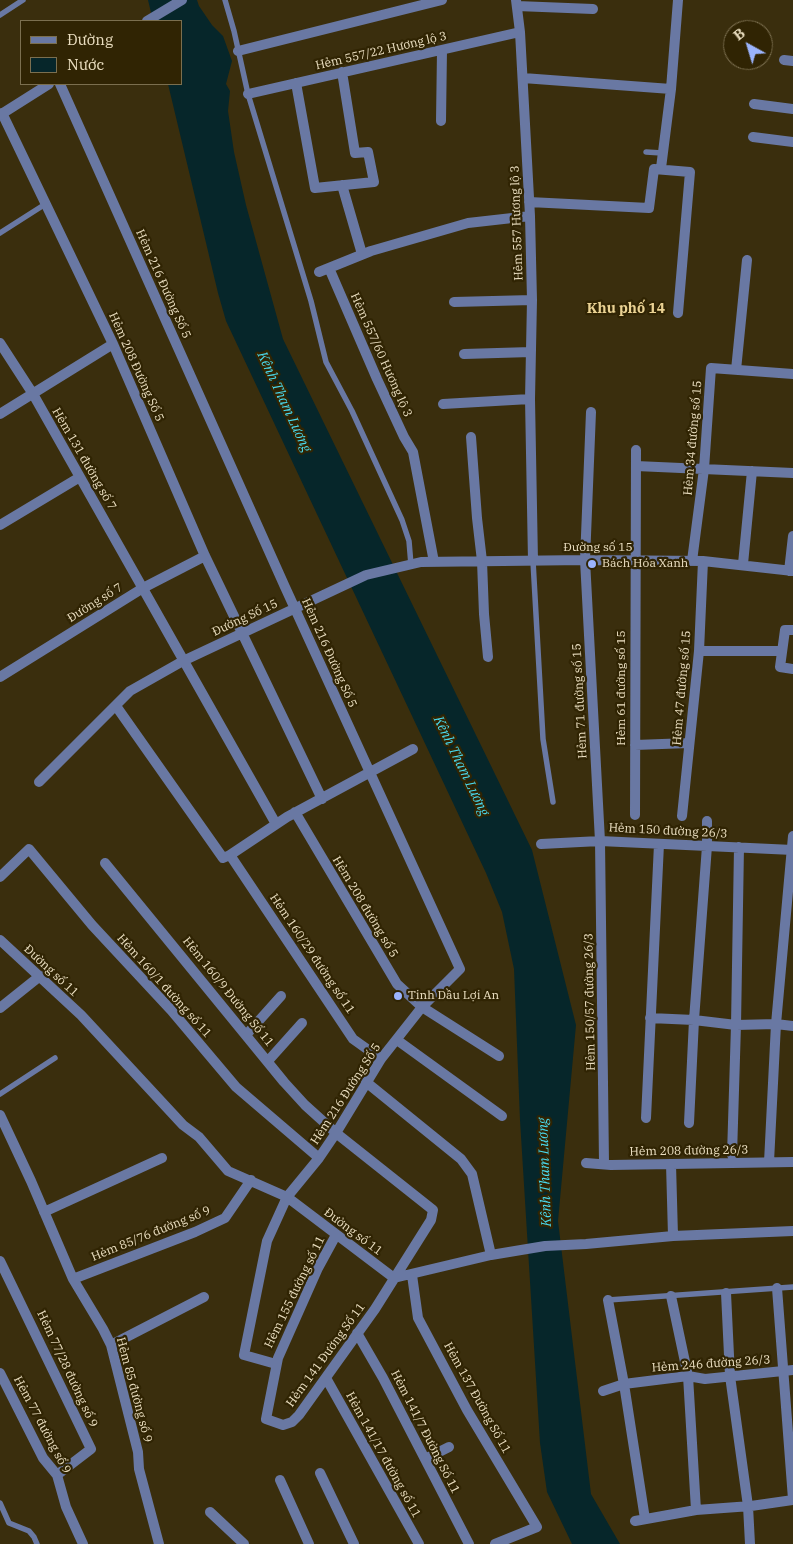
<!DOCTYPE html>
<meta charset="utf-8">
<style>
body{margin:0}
#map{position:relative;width:793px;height:1544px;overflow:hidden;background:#3a2e0d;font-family:"IBM Plex Serif",serif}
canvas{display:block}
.legend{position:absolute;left:20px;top:20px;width:162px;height:65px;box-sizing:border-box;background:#302403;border:1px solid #7b6f4f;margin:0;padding:6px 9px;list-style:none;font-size:15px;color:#ebdfc1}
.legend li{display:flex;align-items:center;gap:10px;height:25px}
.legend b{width:25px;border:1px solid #7b6f4f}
.north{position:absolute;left:723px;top:20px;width:50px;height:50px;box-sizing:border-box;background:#302403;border:1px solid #7b6f4f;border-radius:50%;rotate:321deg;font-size:14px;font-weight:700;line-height:20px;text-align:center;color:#ebdfc1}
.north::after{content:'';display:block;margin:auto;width:18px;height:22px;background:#9bb4fd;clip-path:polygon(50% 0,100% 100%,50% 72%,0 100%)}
</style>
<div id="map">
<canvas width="793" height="1544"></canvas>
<ul class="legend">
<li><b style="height:6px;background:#6978a3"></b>Đường</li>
<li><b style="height:14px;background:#06262a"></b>Nước</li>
</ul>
<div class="north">B</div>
</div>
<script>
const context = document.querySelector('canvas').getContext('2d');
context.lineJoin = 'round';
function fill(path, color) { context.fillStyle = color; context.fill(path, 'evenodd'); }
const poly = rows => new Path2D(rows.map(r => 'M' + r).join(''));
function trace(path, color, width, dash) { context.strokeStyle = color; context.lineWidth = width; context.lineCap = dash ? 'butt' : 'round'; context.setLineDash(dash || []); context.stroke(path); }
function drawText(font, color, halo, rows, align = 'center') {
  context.font = font + ' "IBM Plex Serif",serif'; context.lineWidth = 4.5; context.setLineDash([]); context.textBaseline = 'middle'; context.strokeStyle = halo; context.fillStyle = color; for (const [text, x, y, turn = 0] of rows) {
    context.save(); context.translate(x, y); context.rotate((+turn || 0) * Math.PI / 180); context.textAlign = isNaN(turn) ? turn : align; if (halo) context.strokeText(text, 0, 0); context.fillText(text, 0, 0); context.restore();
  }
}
fill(poly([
 [148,0,197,0,199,6,212,25,223,36,232,61,226,84,230,91,228,111,234,152,246,205,283,339,532,850,576,1025,558,1221,591,1494,620,1544,572,1544,547,1492,540,1443,520,1120,514,969,502,912,486,873,226,321,218,293,168,84,181,84,181,21,153,21]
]), '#06262a');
trace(poly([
 [225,0,234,31,248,94,311,301,326,362,352,411,402,520,409,541,411,565],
 [0,15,23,0],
 [646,152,662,153],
 [0,233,47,203],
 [533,561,543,739,553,802],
 [0,1094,55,1058],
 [608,1300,793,1287],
 [0,1503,9,1523,29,1531,34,1537,37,1544]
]), '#6978a3', 5.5);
trace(poly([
 [516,0,520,32,530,216,532,300,530,399,533,561],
 [517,6,593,9],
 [238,51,442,0],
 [784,60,793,61],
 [523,78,671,89],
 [296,83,315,188,374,182,368,152,355,153,342,72],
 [60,84,285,587,460,969,422,1007,381,1059,336,1133,319,1158,287,1197,267,1241,244,1355,276,1364],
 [248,94,520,32],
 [754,104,793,109],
 [2,113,113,344,205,556,322,799],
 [441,121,442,50],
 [753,137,793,142],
 [661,168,671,89,678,0],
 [342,185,362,254],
 [529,202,649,208,654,169,690,172,678,313],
 [329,268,377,379,404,437,413,452,434,562],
 [319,272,371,251,468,223,530,216],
 [454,302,532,300],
 [0,343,33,394,276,824],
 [464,354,531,352],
 [736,370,747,260],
 [443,404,530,399],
 [591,412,585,560,600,841,604,1163],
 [0,414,113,344],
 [471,437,477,518,482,561,484,614,488,657],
 [636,466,793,473],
 [0,525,80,477],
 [692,561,704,469,711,368,793,374],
 [743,564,752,471],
 [789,571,793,536],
 [793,630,785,630,780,667,793,669],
 [699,651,781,651],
 [0,677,143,588,205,556],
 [116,706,223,858,230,855,287,817,413,749],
 [635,745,689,743],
 [39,782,130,691,183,661,366,575,421,562,585,560,703,561,793,571],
 [295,812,397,984,422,1007,499,1056],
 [635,815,636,450],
 [682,816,699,651,703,561],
 [541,844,600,841,793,850],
 [230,855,353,1039,381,1059],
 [105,863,284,1082,305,1105,336,1133,433,1210,431,1220,375,1309,299,1415,292,1422,283,1425,266,1419,278,1358,318,1268,336,1235],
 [0,877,29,849,92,925,171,1010,236,1087,319,1158],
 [0,940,81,1015,183,1125,199,1137,228,1171,287,1197,394,1278,491,1255,545,1246,586,1244,673,1236,793,1231],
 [0,1008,40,976],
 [650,1018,694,1020,736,1025,776,1024,793,1026],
 [247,1034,281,996],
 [397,1040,502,1116],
 [268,1061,302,1023],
 [366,1082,461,1159,472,1174,491,1255],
 [0,1115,31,1181,73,1279,103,1329,111,1345,138,1452,139,1469,159,1544],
 [646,1118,659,844],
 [689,1123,694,1020,707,846,707,821],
 [732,1155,736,1025,739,847],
 [769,1162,776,1024,793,836],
 [586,1163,611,1165,793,1162],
 [671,1164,673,1236],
 [44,1212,162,1158],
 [0,1261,91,1449,57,1475],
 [412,1275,418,1318,467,1410,537,1527,495,1544],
 [73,1279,195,1232,225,1218,251,1180],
 [777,1288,793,1499],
 [726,1293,730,1376,748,1506,750,1544],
 [671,1296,688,1376,696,1510],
 [608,1300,624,1384,645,1519],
 [357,1333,383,1378,469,1544],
 [111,1345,204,1297],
 [0,1373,43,1458,57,1475,66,1507,83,1544],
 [326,1378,419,1544],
 [603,1391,624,1384,688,1376,705,1379,793,1370],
 [425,1459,449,1447],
 [320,1473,354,1544],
 [280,1480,309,1544],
 [210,1512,244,1544],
 [635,1521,696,1510,751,1506,793,1500]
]), '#6978a3', 10);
trace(poly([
 [147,21,182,0],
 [0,115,49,84]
]), '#6978a3', 10);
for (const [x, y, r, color] of [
 [592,564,5,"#9bb4fd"],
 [398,996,5,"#9bb4fd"]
]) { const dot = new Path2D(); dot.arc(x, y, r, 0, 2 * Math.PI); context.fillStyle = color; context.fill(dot); trace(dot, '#302403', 2); }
drawText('12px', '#ebdfc1', '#302403', [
 ["Hẻm 557/22 Hương lộ 3",381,51,-13],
 ["Hẻm 557 Hương lộ 3",517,223,-92],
 ["Hẻm 216 Đường Số 5",163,284,66],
 ["Hẻm 557/60 Hương lộ 3",381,355,66],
 ["Hẻm 208 Đường Số 5",136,367,66],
 ["Hẻm 34 đường số 15",693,438,-85],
 ["Hẻm 131 đường số 7",84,459,60],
 ["Đường số 15",598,548],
 ["Đường số 7",95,603,-32],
 ["Đường Số 15",245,618,-25],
 ["Hẻm 216 Đường Số 5",329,653,66],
 ["Hẻm 61 đường số 15",622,688,-90],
 ["Hẻm 47 đường số 15",682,688,-85],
 ["Hẻm 71 đường số 15",580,701,-93],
 ["Hẻm 150 đường 26/3",668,831,3],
 ["Hẻm 208 đường số 5",365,907,59],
 ["Hẻm 160/29 đường số 11",312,954,56],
 ["Đường số 11",51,971,43],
 ["Hẻm 160/1 đường số 11",164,986,48],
 ["Hẻm 160/9 Đường Số 11",228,992,51],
 ["Hẻm 150/57 đường 26/3",590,1002,-91],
 ["Hẻm 216 Đường Số 5",346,1094,-57],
 ["Hẻm 208 đường 26/3",689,1151,-1],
 ["Đường số 11",353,1232,37],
 ["Hẻm 85/76 đường số 9",151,1234,-22],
 ["Hẻm 155 đường số 11",295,1292,-64],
 ["Hẻm 141 Đường Số 11",326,1355,-54],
 ["Hẻm 246 đường 26/3",711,1364,-4],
 ["Hẻm 77/28 đường số 9",67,1369,65],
 ["Hẻm 85 đường số 9",134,1390,75],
 ["Hẻm 137 Đường Số 11",477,1398,61],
 ["Hẻm 77 đường số 9",42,1425,62],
 ["Hẻm 141/7 Đường Số 11",425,1432,63],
 ["Hẻm 141/17 đường số 11",383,1455,61]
]);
drawText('12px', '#ebdfc1', '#302403', [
 ["Bách Hóa Xanh",602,564],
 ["Tinh Dầu Lợi An",408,996]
], 'left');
drawText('bold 14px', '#ead293', '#302403', [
 ["Khu phố 14",626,309]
]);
drawText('italic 14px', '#49d9ee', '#302403', [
 ["Kênh Tham Lương",284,402,65],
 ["Kênh Tham Lương",461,766,64],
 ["Kênh Tham Lương",545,1172,-92]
]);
</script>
